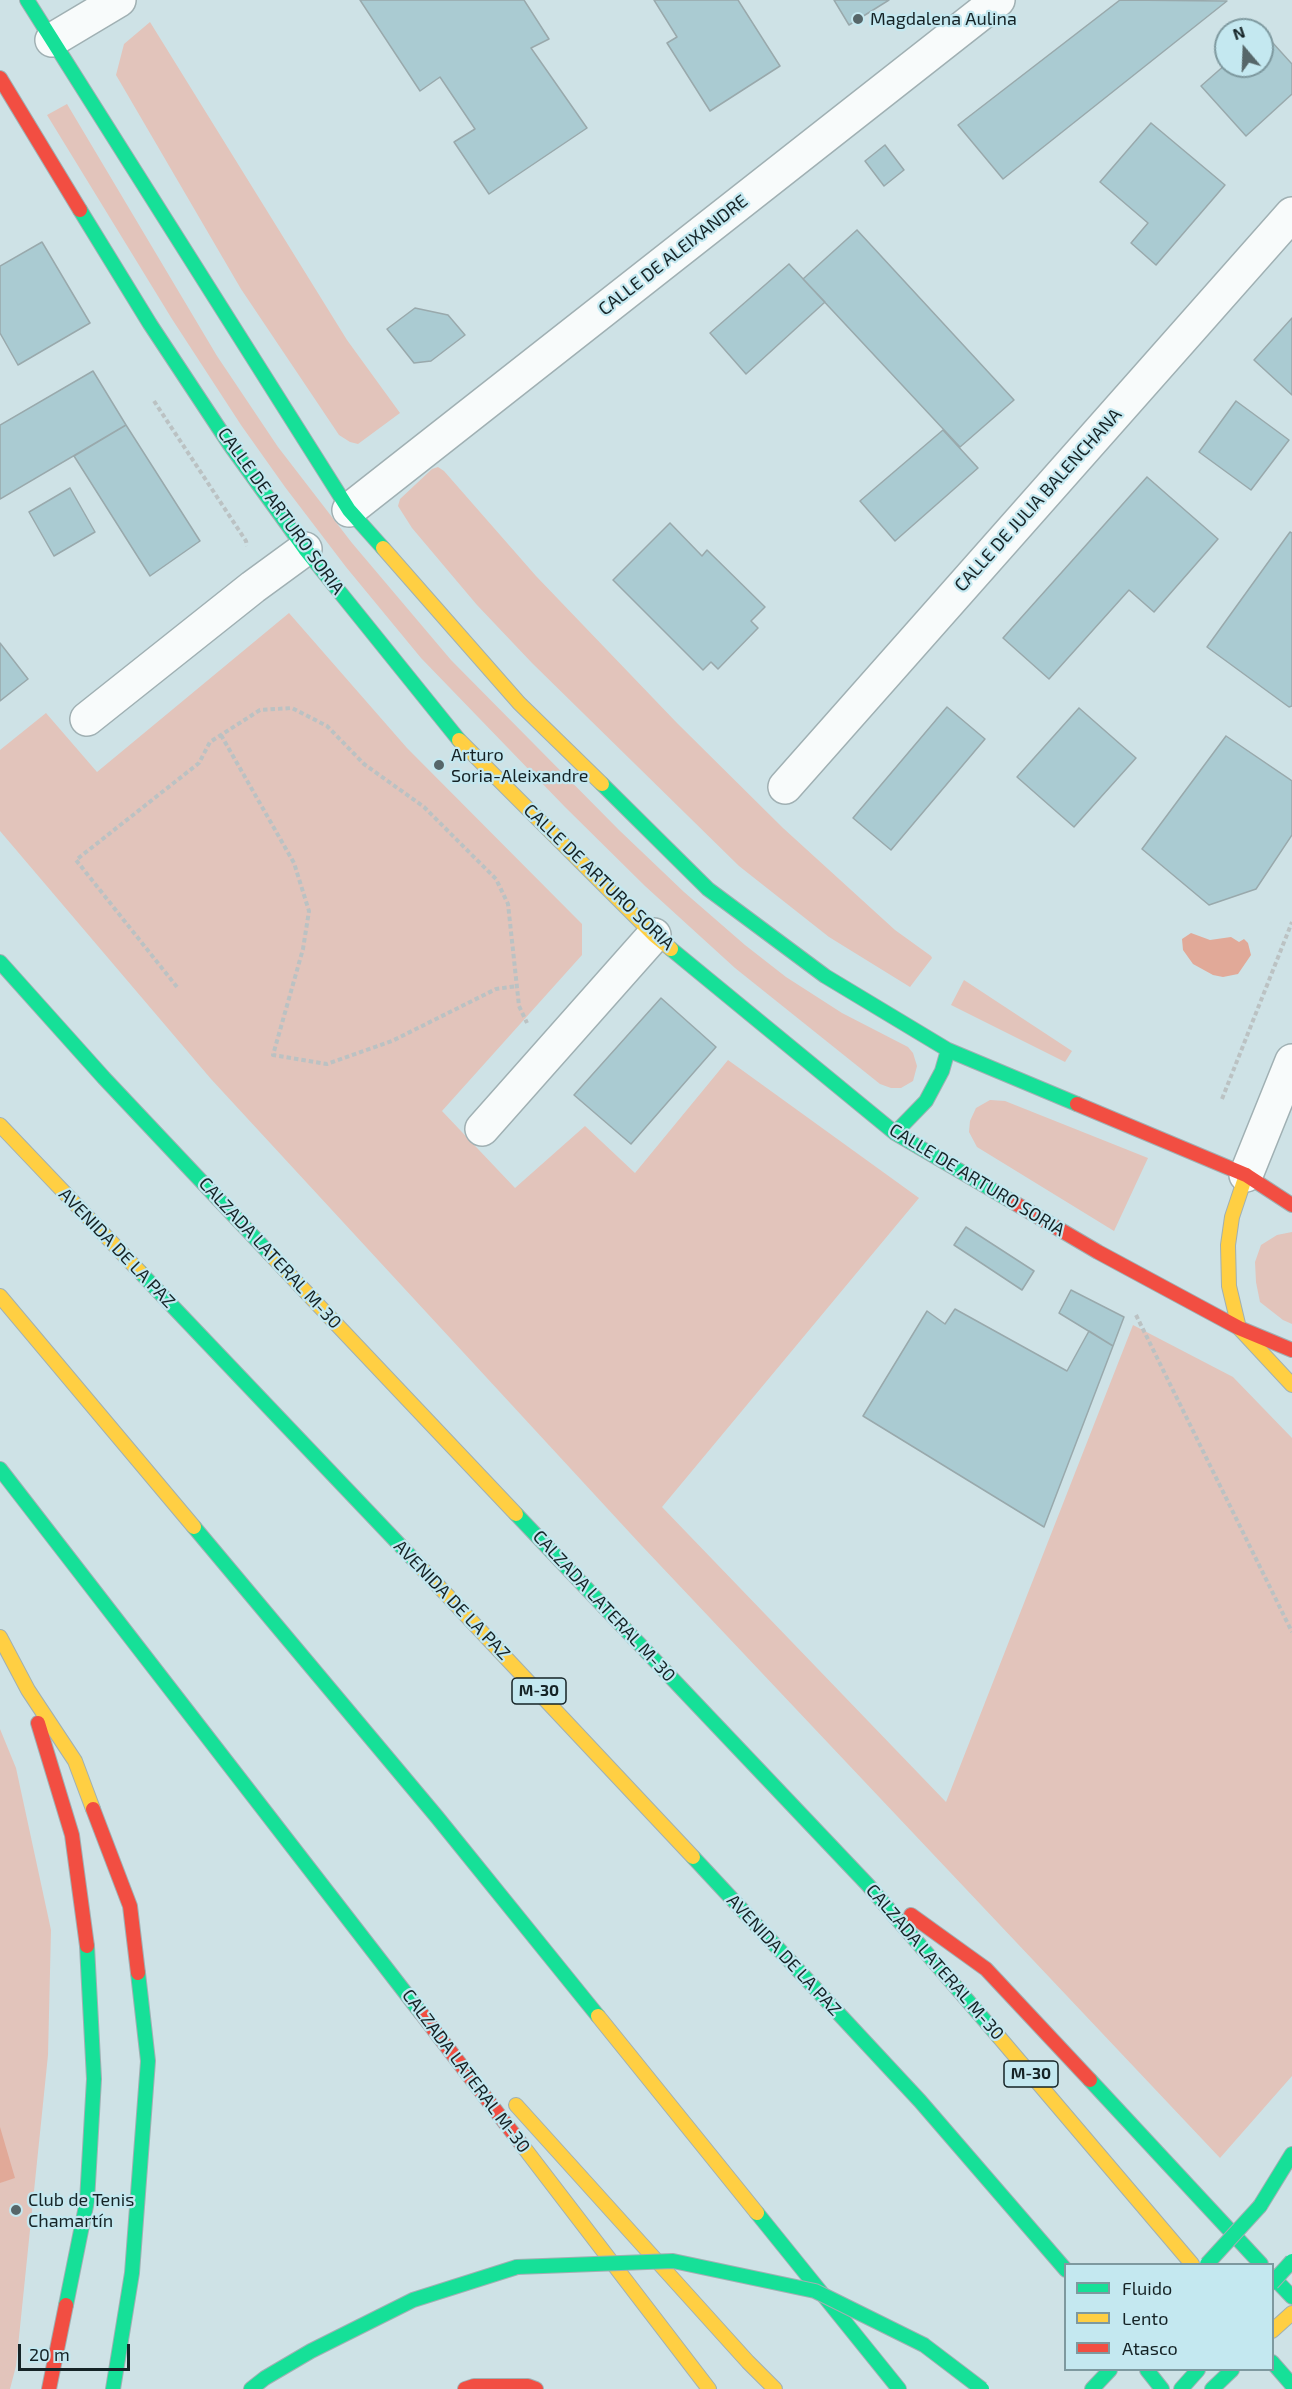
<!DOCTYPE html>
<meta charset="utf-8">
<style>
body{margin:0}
#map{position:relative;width:1292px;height:2389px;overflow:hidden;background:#cee2e6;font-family:"Exo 2",sans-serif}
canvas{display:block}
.legend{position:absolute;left:1064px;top:2263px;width:210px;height:108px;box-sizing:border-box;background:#c4e8f0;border:2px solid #7e999f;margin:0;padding:8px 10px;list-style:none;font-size:18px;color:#152326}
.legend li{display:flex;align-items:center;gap:12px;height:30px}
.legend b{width:30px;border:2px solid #7e999f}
.north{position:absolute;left:1214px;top:18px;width:60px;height:60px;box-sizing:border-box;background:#c4e8f0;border:2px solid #7e999f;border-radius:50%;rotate:341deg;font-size:16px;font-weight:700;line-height:24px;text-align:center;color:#152326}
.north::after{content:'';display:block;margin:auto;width:21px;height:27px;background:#566669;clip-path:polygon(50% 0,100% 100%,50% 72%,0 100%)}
.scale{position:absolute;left:18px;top:2344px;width:112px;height:27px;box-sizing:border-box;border:3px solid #152326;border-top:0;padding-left:8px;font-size:18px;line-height:21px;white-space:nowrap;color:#152326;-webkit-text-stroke:4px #c4e8f0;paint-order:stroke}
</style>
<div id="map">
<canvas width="1292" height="2389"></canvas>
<ul class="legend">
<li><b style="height:8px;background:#16e098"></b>Fluido</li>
<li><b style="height:8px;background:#ffcf43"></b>Lento</li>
<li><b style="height:8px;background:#f24e42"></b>Atasco</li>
</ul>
<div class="north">N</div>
<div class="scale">20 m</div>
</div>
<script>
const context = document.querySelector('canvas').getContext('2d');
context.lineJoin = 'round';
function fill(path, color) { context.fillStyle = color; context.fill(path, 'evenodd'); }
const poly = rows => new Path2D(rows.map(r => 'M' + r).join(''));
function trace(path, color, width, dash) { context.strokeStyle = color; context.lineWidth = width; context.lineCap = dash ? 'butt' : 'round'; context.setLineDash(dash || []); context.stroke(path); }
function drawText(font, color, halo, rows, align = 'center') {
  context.font = font + ' "Exo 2",sans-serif'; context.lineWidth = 4.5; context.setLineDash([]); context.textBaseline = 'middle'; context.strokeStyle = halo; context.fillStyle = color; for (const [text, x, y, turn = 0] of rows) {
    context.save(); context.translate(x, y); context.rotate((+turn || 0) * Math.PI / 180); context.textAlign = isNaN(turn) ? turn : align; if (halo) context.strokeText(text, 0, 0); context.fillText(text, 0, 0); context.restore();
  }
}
fill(poly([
 [150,22,347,340,400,413,358,444,350,442,339,435,241,289,116,75,124,44],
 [67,104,217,356,278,447,352,543,451,660,619,830,684,892,745,945,786,977,842,1013,908,1047,913,1053,917,1066,913,1081,901,1088,891,1088,880,1084,735,968,645,886,565,807,421,658,346,567,285,487,241,425,172,319,47,115],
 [438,467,444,471,536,576,677,723,783,828,895,930,931,956,932,958,910,987,829,937,739,866,532,663,477,605,412,528,398,506,400,499,432,469],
 [289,613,407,748,582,924,582,955,442,1111,515,1188,585,1126,635,1173,728,1060,919,1198,662,1507,946,1802,1133,1325,1233,1377,1292,1438,1292,2076,1220,2158,642,1546,211,1079,0,831,0,750,46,713,97,772],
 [964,980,1072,1051,1065,1062,951,1005],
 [990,1100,1005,1101,1148,1158,1114,1231,977,1147,969,1132,970,1121,976,1108],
 [1292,1232,1292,1324,1283,1320,1260,1302,1256,1282,1255,1262,1261,1245,1277,1235],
 [0,1729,16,1768,51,1930,48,2055,16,2366,10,2389,0,2389]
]), '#e2c4bb');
fill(poly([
 [1191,933,1210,940,1231,937,1239,942,1244,939,1248,943,1251,955,1238,974,1223,977,1213,975,1193,964,1183,950,1182,939],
 [0,2127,15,2178,0,2183]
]), '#e1a998');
const building = poly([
 [360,0,524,0,549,39,531,48,587,128,489,194,454,142,475,129,440,77,420,91,360,0],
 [654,0,738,0,780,66,710,111,667,43,677,37,654,0],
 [834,0,889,0,849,25,834,0],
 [1120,0,1227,1,1003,179,958,125,1120,0],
 [1262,31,1292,64,1292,94,1246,136,1201,86,1226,64,1226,66,1262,66,1262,31],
 [1151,123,1225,185,1156,265,1131,243,1148,223,1100,182,1151,123],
 [885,145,904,170,884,186,865,161,885,145],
 [857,230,1014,400,960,447,803,279,857,230],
 [42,242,90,323,18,365,0,333,0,266,42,242],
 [789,264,825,302,746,374,710,333,789,264],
 [415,308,448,315,465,335,431,361,414,363,387,329,415,308],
 [1292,318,1292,395,1254,360,1292,318],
 [93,371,126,425,0,499,0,425,93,371],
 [1236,401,1289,440,1251,490,1199,452,1236,401],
 [126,425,200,541,150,576,74,456,126,425],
 [943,430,978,468,895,541,860,501,943,430],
 [1147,477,1218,539,1154,612,1129,590,1049,679,1003,638,1147,477],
 [70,488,95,532,54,556,29,512,70,488],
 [670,523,702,556,707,550,765,607,751,621,758,628,718,669,711,662,703,670,613,580,670,523],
 [1290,532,1292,533,1292,706,1289,707,1207,647,1290,532],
 [0,643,28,679,0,701,0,643],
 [947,707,985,739,891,850,853,818,947,707],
 [1079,708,1136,758,1074,827,1017,777,1079,708],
 [1226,736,1292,781,1292,835,1256,889,1209,905,1142,849,1226,736],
 [661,998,716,1047,631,1144,574,1095,661,998],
 [966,1227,1034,1271,1022,1290,954,1245,966,1227],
 [1071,1290,1124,1317,1113,1346,1059,1313,1071,1290],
 [955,1309,1067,1371,1089,1331,1113,1346,1044,1527,863,1416,927,1311,945,1324,955,1309]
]);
fill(building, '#aacbd2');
trace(building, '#99a9ac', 1.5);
const street = poly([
 [52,40,119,0],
 [349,510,998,0],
 [87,719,253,587,305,549],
 [785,787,1292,214],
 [482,1129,654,935],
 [1246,1175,1292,1061]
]);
const fast = poly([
 [27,0,349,510,383,548],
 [80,210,150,324,230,445,305,549,459,740],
 [602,784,708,889,825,976,948,1050,1077,1104],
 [671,949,895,1133,1013,1202],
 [0,962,104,1078,270,1254],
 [895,1133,926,1101,942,1071,948,1050],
 [140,1272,415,1561],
 [0,1469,421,2013],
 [516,1514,868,1885,999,2037],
 [194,1527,437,1817,598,2016],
 [693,1857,920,2101,1066,2270],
 [1090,2080,1261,2264],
 [1260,2206,1292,2154],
 [757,2213,899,2389],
 [1272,2276,1292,2297],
 [66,2305,87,2201,94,2079,87,1946],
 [1272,2362,1292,2385],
 [1147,2370,1162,2389],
 [113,2389,132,2273,148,2061,138,1973],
 [251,2389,265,2378,311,2351,413,2300,517,2267],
 [1092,2389,1110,2370],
 [1181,2389,1198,2370],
 [1212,2389,1232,2370]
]);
const slow = poly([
 [383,548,519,703,602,784],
 [459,740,654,935,671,949],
 [0,1125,140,1272],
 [1246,1175,1232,1217,1228,1245,1229,1286,1239,1328,1292,1385],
 [270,1254,516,1514],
 [0,1296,194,1527],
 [415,1561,693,1857],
 [0,1637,28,1690,75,1761,93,1809],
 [598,2016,757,2213],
 [999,2037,1192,2264],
 [516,2105,748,2362,775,2389],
 [522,2145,709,2389],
 [1272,2331,1292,2313]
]);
const jam = poly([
 [0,78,80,210],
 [1077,1104,1246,1175,1292,1205],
 [1013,1202,1098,1252,1239,1328,1292,1350],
 [38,1723,72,1835,87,1946],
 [93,1809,130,1906,138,1973],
 [911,1915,986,1969,1090,2080],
 [421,2013,522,2145],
 [49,2389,66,2305],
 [465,2389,474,2386,528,2386,536,2389]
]);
trace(street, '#a0b0b3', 36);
trace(fast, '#a0b0b3', 16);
trace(slow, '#a0b0b3', 16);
trace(jam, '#a0b0b3', 16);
trace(poly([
 [154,401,246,541,247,546],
 [221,735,294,863,309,911,303,949,273,1055,327,1064,392,1041,496,989,517,986],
 [177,987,76,860,199,763,210,742,260,710,292,708,327,726,364,764,424,807,496,879,508,904,519,1006,527,1023],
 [1222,1099,1292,922],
 [1136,1315,1292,1632]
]), '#bbc2c3', 4, [4.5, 3]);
trace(street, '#f8fbfb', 33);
trace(fast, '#16e098', 14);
trace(slow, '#ffcf43', 14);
trace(jam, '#f24e42', 14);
const fastBridge = poly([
 [1207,2264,1260,2206],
 [517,2267,673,2261,815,2291,924,2345,982,2389],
 [1272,2283,1292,2261]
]);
trace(fastBridge, '#a0b0b3', 16, []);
trace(fastBridge, '#16e098', 14);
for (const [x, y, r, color] of [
 [858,19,6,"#566669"],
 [439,765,6,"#566669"],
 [16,2210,6,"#566669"]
]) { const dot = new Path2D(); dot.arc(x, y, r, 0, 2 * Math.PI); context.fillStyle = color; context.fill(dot); trace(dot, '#c4e8f0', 2); }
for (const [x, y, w] of [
 [539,1691,54],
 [1031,2074,54]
]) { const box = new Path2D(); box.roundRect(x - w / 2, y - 13, w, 26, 4.5); context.fillStyle = '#c4e8f0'; context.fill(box); trace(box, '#152326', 1.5); }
drawText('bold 16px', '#152326', null, [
 ["M-30",539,1691],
 ["M-30",1031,2074]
]);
drawText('18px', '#152326', '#c4e8f0', [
 ["Magdalena Aulina",870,19],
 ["Arturo",451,755],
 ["Soria-Aleixandre",451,776],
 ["Club de Tenis",28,2200],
 ["Chamartín",28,2221]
], 'left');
drawText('18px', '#152326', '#c4e8f0', [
 ["CALLE DE ALEIXANDRE",673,255,-38],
 ["CALLE DE JULIA BALENCHANA",1038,500,-48],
 ["CALLE DE ARTURO SORIA",281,511,54],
 ["CALLE DE ARTURO SORIA",599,877,44],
 ["CALLE DE ARTURO SORIA",977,1180,31],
 ["AVENIDA DE LA PAZ",117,1248,46],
 ["CALZADA LATERAL M-30",270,1253,47],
 ["AVENIDA DE LA PAZ",452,1600,46],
 ["CALZADA LATERAL M-30",604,1606,47],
 ["AVENIDA DE LA PAZ",784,1955,47],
 ["CALZADA LATERAL M-30",935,1962,49],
 ["CALZADA LATERAL M-30",466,2071,53]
]);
</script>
